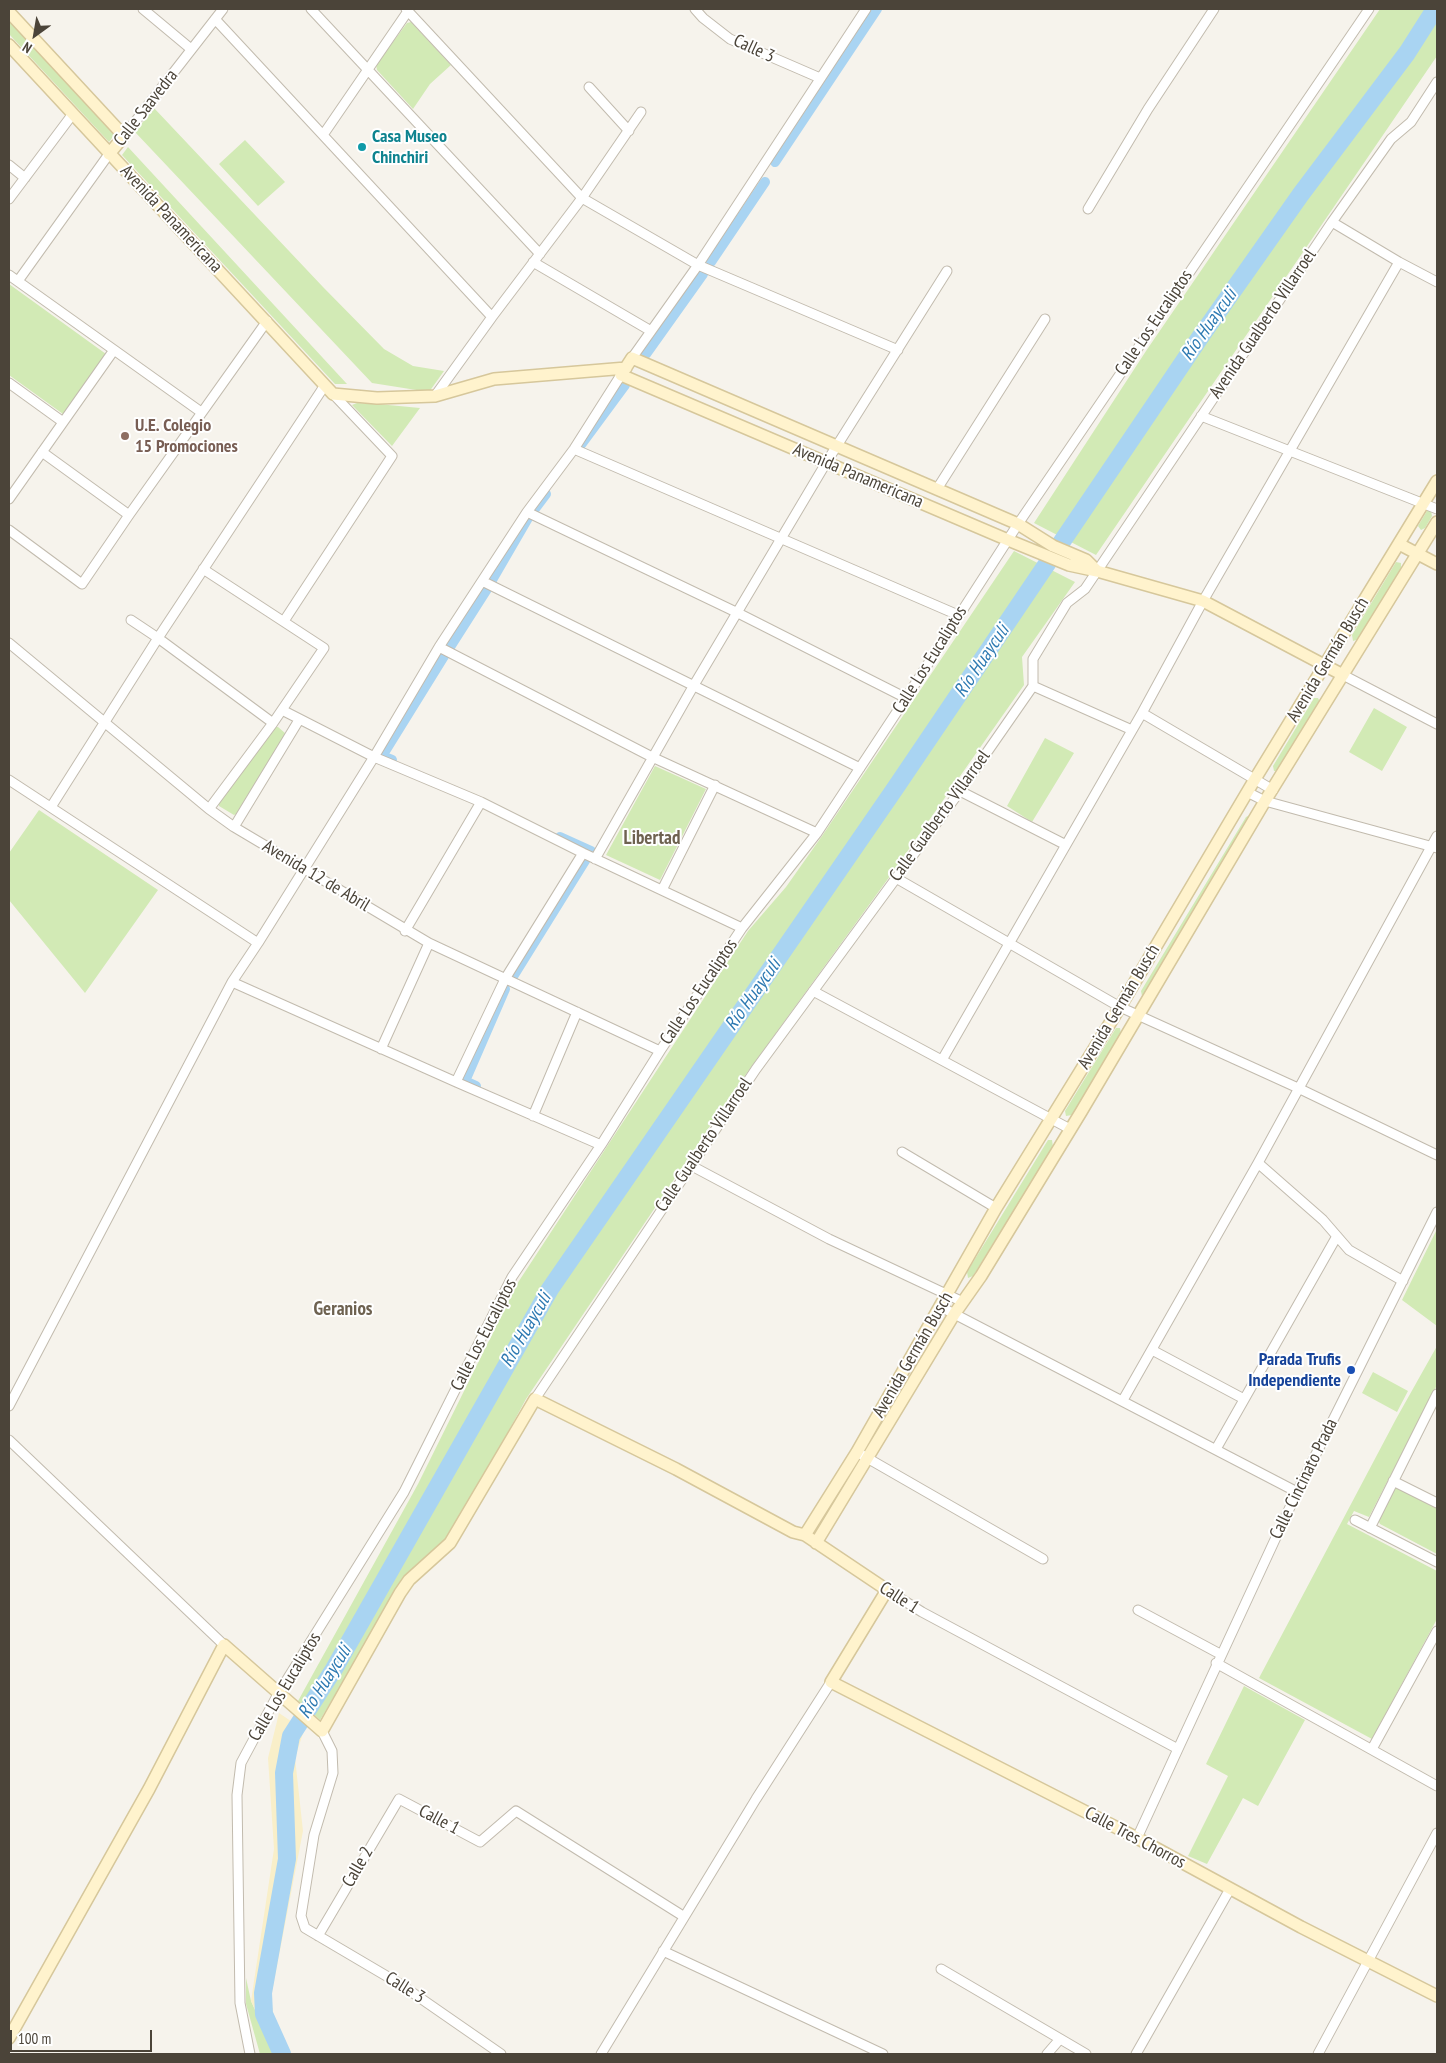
<!DOCTYPE html>
<meta charset="utf-8">
<style>
body{margin:0}
#map{position:relative;width:1446px;height:2063px;overflow:hidden;background:#f6f3ec;font-family:"PT Sans Narrow",sans-serif}
canvas{display:block}
.frame{position:absolute;inset:0;border:10px solid #4b4439;pointer-events:none}
.north{position:absolute;left:10px;top:10px;width:50px;height:50px;-webkit-text-stroke:4px #fff;paint-order:stroke;rotate:212deg;font-size:14px;font-weight:700;line-height:20px;text-align:center;color:#4b4439}
.north::after{content:'';display:block;margin:auto;width:18px;height:22px;background:#4b4439;clip-path:polygon(50% 0,100% 100%,50% 72%,0 100%)}
.scale{position:absolute;left:10px;top:2030px;width:142px;height:22px;box-sizing:border-box;border:2px solid #4b4439;border-top:0;padding-left:6px;font-size:15px;line-height:18px;white-space:nowrap;color:#4b4439;-webkit-text-stroke:4px #fff;paint-order:stroke}
</style>
<div id="map">
<canvas width="1446" height="2063"></canvas>
<div class="frame"></div>
<div class="north">N</div>
<div class="scale">100 m</div>
</div>
<script>
const context = document.querySelector('canvas').getContext('2d');
context.lineJoin = 'round';
function fill(path, color) { context.fillStyle = color; context.fill(path, 'evenodd'); }
const poly = rows => new Path2D(rows.map(r => 'M' + r).join(''));
function trace(path, color, width, dash) { context.strokeStyle = color; context.lineWidth = width; context.lineCap = dash ? 'butt' : 'round'; context.setLineDash(dash || []); context.stroke(path); }
function drawText(font, color, halo, rows, align = 'center') {
  context.font = font + ' "PT Sans Narrow",sans-serif'; context.lineWidth = 4; context.setLineDash([]); context.textBaseline = 'middle'; context.strokeStyle = halo; context.fillStyle = color; for (const [text, x, y, turn = 0] of rows) {
    context.save(); context.translate(x, y); context.rotate((+turn || 0) * Math.PI / 180); context.textAlign = isNaN(turn) ? turn : align; if (halo) context.strokeText(text, 0, 0); context.fillText(text, 0, 0); context.restore();
  }
}
fill(poly([
 [1380,9,1437,9,1437,56,1096,555,1034,523,1146,351],
 [9,20,115,134,109,142,9,34],
 [411,22,451,65,430,84,413,109,377,70,376,65,407,23],
 [154,108,323,287,384,349,413,366,444,371,429,392,372,383,135,132],
 [245,140,285,182,258,206,219,164],
 [128,147,347,384,335,384,122,155],
 [9,284,106,354,63,414,9,375],
 [357,403,378,404,420,408,392,446,352,405],
 [1427,511,1431,511,1432,516,1425,528,1421,530,1418,526],
 [1014,551,1075,582,1022,657,1024,685,890,876,733,1092,526,1399,445,1548,409,1571,320,1720,298,1701,418,1484,517,1284,748,931,786,887,822,836],
 [1396,562,1401,563,1401,568,1359,639,1353,641,1352,635],
 [1314,698,1318,698,1320,702,1278,771,1274,771,1273,766],
 [1374,708,1407,727,1382,771,1349,752],
 [275,727,278,727,285,733,285,735,236,814,234,815,219,806,219,802],
 [1045,738,1074,753,1032,822,1007,806],
 [655,766,706,789,660,880,606,855],
 [39,810,158,890,85,993,9,900,9,853],
 [1252,814,1144,997,1142,996,1141,991,1246,817],
 [1116,1028,1120,1028,1121,1034,1072,1115,1066,1116,1065,1111],
 [1048,1140,1052,1140,1053,1147,973,1276,968,1278,967,1272],
 [1437,1229,1437,1326,1402,1300],
 [1437,1346,1437,1385,1369,1517,1354,1511,1347,1524,1437,1571,1437,1619,1372,1739,1259,1678,1396,1419],
 [1373,1372,1408,1391,1397,1412,1362,1393],
 [1397,1488,1437,1509,1437,1554,1380,1524,1378,1520,1392,1491],
 [1244,1686,1305,1720,1258,1806,1243,1798,1207,1864,1188,1856,1228,1776,1206,1764],
 [246,1978,251,2001,275,2054,260,2054,246,2004]
]), '#d2eab5');
fill(poly([
 [279,1713,304,1730,295,1758,303,1831,271,1997,275,2027,291,2054,275,2054,251,2001,274,1849,268,1758]
]), '#f9efc9');
trace(poly([
 [775,162,877,9],
 [711,262,765,182],
 [646,354,703,274],
 [580,446,625,385],
 [534,510,546,494],
 [492,580,528,518],
 [450,647,487,589],
 [392,760,382,756,444,656],
 [560,837,591,851],
 [512,978,586,859],
 [476,1086,465,1081,505,989]
]), '#a9d4f2', 10);
trace(poly([
 [282,2054,264,2014,263,1993,287,1859,284,1773,291,1736,334,1669,550,1289,894,790,1201,336,1301,194,1407,53,1435,9]
]), '#a9d4f2', 18);
const street = poly([
 [143,9,191,49],
 [311,9,540,254],
 [406,9,582,198,698,265,898,350],
 [695,9,703,18,730,39,820,78],
 [215,19,492,317],
 [589,87,629,131],
 [323,135,408,11],
 [124,136,223,9],
 [9,165,25,178],
 [9,199,72,115],
 [1088,209,1148,109,1214,9],
 [1332,222,1399,262,1437,282],
 [533,262,651,331],
 [9,275,201,412],
 [18,281,109,154],
 [632,358,698,265,866,9],
 [9,383,63,422],
 [435,396,492,317,582,198,641,112],
 [1201,416,1437,509],
 [574,449,958,615],
 [42,452,129,515],
 [937,489,1045,319],
 [9,499,114,350],
 [527,512,738,613,906,698],
 [9,530,82,584,129,515,267,321],
 [203,569,324,648,273,723,209,809],
 [482,581,860,768],
 [131,620,158,638,273,723],
 [284,621,392,456,333,394],
 [9,643,209,809,234,827,429,943,660,1051],
 [439,647,652,757,817,833],
 [1343,675,1437,724],
 [1033,686,1132,730],
 [282,710,374,757,481,802,583,853,742,928],
 [1142,713,1273,790],
 [9,780,258,943],
 [960,791,1066,845],
 [1247,792,1265,801,1437,848],
 [51,807,158,638,325,385],
 [234,827,299,720],
 [595,859,694,685,826,463,947,271],
 [896,878,1120,1007,1298,1088,1437,1155],
 [662,890,715,785],
 [405,931,481,802],
 [232,982,456,1082,601,1145],
 [813,991,1070,1129],
 [381,1049,429,943],
 [942,1060,1142,713,1203,601,1399,262],
 [456,1082,505,979,583,853],
 [533,1116,577,1012],
 [902,1152,996,1208],
 [1258,1163,1323,1220,1349,1250,1403,1281],
 [690,1165,829,1239,963,1302],
 [941,1307,1297,1492],
 [1152,1350,1244,1399],
 [535,1399,756,1069,960,791,1033,686,1033,659,1067,603,1085,589,1332,222,1391,139,1411,122,1437,82],
 [1123,1400,1258,1163,1437,836],
 [9,1406,232,982,258,943,374,757,439,647,527,512,574,449,621,375],
 [9,1440,224,1645],
 [1216,1449,1337,1236],
 [862,1455,1043,1559],
 [1393,1481,1437,1503],
 [1355,1520,1437,1562],
 [1370,1528,1437,1394],
 [887,1590,922,1612,1178,1749,1137,1838],
 [1138,1610,1220,1654],
 [1216,1663,1437,1786],
 [322,1731,332,1751,333,1773,314,1835,301,1916,305,1928,400,1984,501,2054],
 [1178,1749,1297,1492,1437,1212],
 [1372,1749,1437,1631],
 [318,1936,399,1799,480,1842,516,1811,683,1916],
 [663,1951,883,2054],
 [941,1969,1086,2054],
 [250,2054,240,2003,237,1795,241,1763,278,1694,404,1492,512,1277,601,1145,660,1051,742,928,817,833,906,698,1018,524,1369,9],
 [601,2054,756,1799,831,1682],
 [1047,2054,1060,2039],
 [1136,2054,1230,1889],
 [1318,2054,1437,1833]
]);
const secondary = poly([
 [9,12,124,136,109,154],
 [9,45,333,394,377,398,435,396,494,379,626,368],
 [632,358,1018,524,1053,546,1086,560,1097,571,1069,565,1008,540,621,375,632,358],
 [1399,544,1437,564],
 [1097,571,1203,601,1343,675],
 [805,1535,857,1452,996,1208,1120,1007,1255,779,1437,481],
 [816,1543,955,1313,981,1276,1081,1112,1265,801,1437,522],
 [9,2038,149,1789,224,1645,322,1731,400,1593,409,1580,450,1543,535,1399,676,1469,793,1532,805,1535,887,1590,831,1682,1137,1838,1301,1927,1437,1996]
]);
trace(street, '#c2bbae', 11);
trace(secondary, '#d6c79b', 14);
trace(street, '#fff', 9);
trace(secondary, '#fff3cd', 11);
for (const [x, y, r, color] of [
 [362,147,5,"#0f9aa8"],
 [125,436,5,"#8d6e63"],
 [1351,1370,5,"#1a4fb4"]
]) { const dot = new Path2D(); dot.arc(x, y, r, 0, 2 * Math.PI); context.fillStyle = color; context.fill(dot); trace(dot, '#fff', 2); }
drawText('18px', '#4b4439', '#fff', [
 ["Calle 3",754,49,25],
 ["Calle Saavedra",146,108,-52],
 ["Avenida Panamericana",171,219,47],
 ["Calle Los Eucaliptos",1154,323,-56],
 ["Avenida Gualberto Villarroel",1263,324,-56],
 ["Avenida Panamericana",858,476,23],
 ["Calle Los Eucaliptos",930,660,-58],
 ["Avenida Germán Busch",1328,660,-59],
 ["Calle Gualberto Villarroel",940,816,-54],
 ["Avenida 12 de Abril",316,876,31],
 ["Calle Los Eucaliptos",699,992,-56],
 ["Avenida Germán Busch",1119,1007,-59],
 ["Calle Gualberto Villarroel",704,1145,-56],
 ["Calle Los Eucaliptos",484,1335,-63],
 ["Avenida Germán Busch",913,1355,-60],
 ["Calle Cincinato Prada",1304,1479,-64],
 ["Calle 1",899,1598,33],
 ["Calle Los Eucaliptos",285,1687,-59],
 ["Calle 1",439,1820,28],
 ["Calle Tres Chorros",1135,1838,28],
 ["Calle 2",358,1867,-60],
 ["Calle 3",405,1988,32]
]);
drawText('bold 18px', '#0d838f', '#fff', [
 ["Casa Museo",372,137],
 ["Chinchiri",372,158]
], 'left');
drawText('bold 18px', '#785e54', '#fff', [
 ["U.E. Colegio",135,426],
 ["15 Promociones",135,447]
], 'left');
drawText('bold 18px', '#164399', '#fff', [
 ["Parada Trufis",1341,1360],
 ["Independiente",1341,1381]
], 'right');
drawText('italic 19px', '#2e7ab2', '#fff', [
 ["Río Huayculi",1209,325,-55],
 ["Río Huayculi",982,661,-56],
 ["Río Huayculi",753,995,-55],
 ["Río Huayculi",526,1330,-60],
 ["Río Huayculi",325,1682,-58]
]);
drawText('bold 19px', '#6e6250', '#fff', [
 ["Libertad",652,839],
 ["Geranios",343,1310]
]);
</script>
